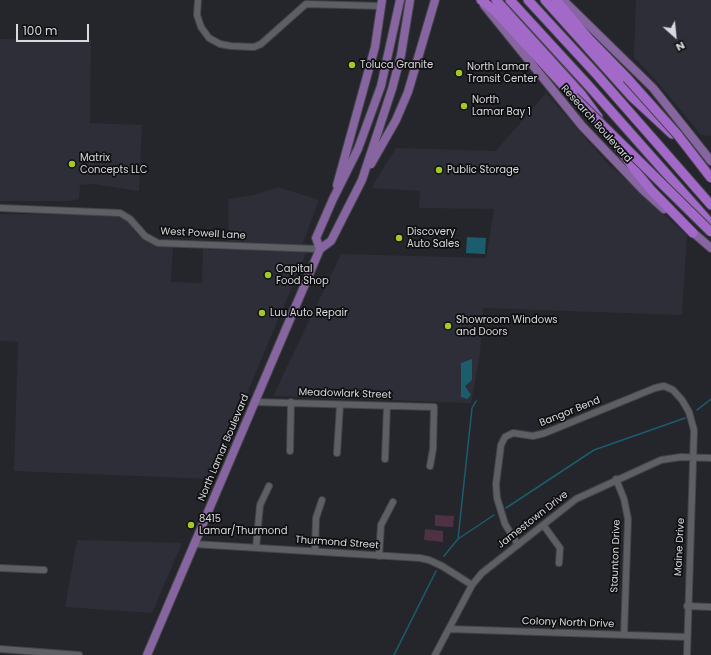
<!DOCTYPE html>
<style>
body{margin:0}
#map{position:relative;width:711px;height:655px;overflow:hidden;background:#25262b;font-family:Poppins,sans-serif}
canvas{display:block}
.north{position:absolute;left:655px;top:16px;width:40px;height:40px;-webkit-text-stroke:3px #0f0f11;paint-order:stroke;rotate:153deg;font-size:11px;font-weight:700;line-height:16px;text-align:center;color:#d9dadd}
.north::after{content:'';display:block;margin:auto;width:14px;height:18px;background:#d9dadd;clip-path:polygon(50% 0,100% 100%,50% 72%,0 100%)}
.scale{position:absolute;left:16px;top:24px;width:73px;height:18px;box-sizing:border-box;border:2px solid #d9dadd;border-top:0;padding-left:5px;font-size:12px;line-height:14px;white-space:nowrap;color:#d9dadd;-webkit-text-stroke:3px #0f0f11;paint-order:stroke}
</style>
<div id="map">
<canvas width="711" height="655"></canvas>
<div class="north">N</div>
<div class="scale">100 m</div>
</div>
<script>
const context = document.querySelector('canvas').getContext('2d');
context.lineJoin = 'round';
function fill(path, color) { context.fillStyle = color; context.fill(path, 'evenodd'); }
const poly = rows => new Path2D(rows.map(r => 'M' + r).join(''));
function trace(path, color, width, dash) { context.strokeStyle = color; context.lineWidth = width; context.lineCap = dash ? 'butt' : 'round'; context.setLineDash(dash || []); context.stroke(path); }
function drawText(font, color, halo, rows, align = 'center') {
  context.font = font + ' Poppins,sans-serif'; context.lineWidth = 3.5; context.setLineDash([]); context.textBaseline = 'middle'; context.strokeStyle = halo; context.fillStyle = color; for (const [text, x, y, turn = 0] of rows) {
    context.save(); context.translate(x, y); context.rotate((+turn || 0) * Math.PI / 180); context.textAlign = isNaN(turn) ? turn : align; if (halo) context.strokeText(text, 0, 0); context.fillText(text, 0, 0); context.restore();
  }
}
fill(poly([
 [636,0,711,0,711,136,701,135,660,85,634,57],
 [0,39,91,40,90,123,142,125,139,191,93,184,80,185,79,199,68,201,0,201],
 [546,93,608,164,687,235,682,315,483,308,480,353,471,403,273,396,341,254,486,258,494,209,419,208,420,191,371,188,396,148,496,151],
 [278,187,319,200,302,245,229,241,228,199,254,195],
 [0,214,112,215,129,222,137,235,154,244,173,247,171,282,202,283,203,249,307,251,211,479,14,471,18,342,0,341],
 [77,540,182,543,152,613,65,607]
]), '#2d2e38');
fill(poly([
 [435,515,454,516,453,527,435,526],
 [425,529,443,531,443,542,424,540]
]), '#4e3244');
fill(poly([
 [467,237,486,238,485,254,466,253],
 [472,359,472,380,465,386,471,395,467,399,461,397,461,363]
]), '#1b5d6d');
trace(poly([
 [697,410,711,399],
 [506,508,594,450,685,418],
 [458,539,472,408,476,401],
 [444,556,458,539,494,515],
 [394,655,436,571]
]), '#1b5d6d', 1.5);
const minor = poly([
 [198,0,197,15,201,27,209,38,220,44,231,46,254,47,261,44,306,4,381,6],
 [0,208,120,213,130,219,145,236,158,243,320,249],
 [254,402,434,407,433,449,430,466],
 [290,451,291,402],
 [337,453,340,405],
 [385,459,387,406],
 [616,479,624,499,628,519,624,635],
 [544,526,560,548,559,563],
 [194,544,420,558,429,560,442,566,472,585],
 [518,545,505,524,497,498,496,484,501,445,505,437,513,433,533,436,545,433,655,388,664,386,673,390,682,400,689,412,694,430,687,655],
 [256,548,260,505,269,486],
 [315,551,316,518,322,500],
 [379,556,381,525,393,502],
 [0,568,44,570],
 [687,606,711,607],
 [449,629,687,637],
 [0,649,79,655],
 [435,655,472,585,482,573,576,499,661,460,681,457,711,458]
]);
const major = poly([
 [563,0,653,88,711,161],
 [484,5,582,126,643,190,664,209],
 [371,164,396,120,408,92,435,0],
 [337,185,375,47,382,0],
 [689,229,711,248],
 [320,249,316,238,333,199,358,149,381,86,400,0],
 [147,655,320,249,331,241,362,180,392,89,401,55,410,0]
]);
const highway = poly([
 [481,0,494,10,574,97],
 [496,0,581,94,598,117],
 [510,0,588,85,711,224],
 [528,0,598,76,711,205],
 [545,0,632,97,672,134],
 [556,0,589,39,627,78],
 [613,139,634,169,651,190,693,233]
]);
trace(minor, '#434448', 8);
trace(major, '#434448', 10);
trace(highway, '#434448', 11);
trace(minor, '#5e5f65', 6);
trace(major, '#8765a1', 8);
trace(highway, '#a269c9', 9);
const highwayBridge = poly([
 [627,78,677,134,711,178],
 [574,97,711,232]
]);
trace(highwayBridge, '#434448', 11, []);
trace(highwayBridge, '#a269c9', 9);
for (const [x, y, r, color] of [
 [352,65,4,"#a3c927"],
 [459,73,4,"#a3c927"],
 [464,106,4,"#a3c927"],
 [72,164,4,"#a3c927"],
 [439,170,4,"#a3c927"],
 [399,238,4,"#a3c927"],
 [268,275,4,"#a3c927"],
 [262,313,4,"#a3c927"],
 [448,326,4,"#a3c927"],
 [191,525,4,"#a3c927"]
]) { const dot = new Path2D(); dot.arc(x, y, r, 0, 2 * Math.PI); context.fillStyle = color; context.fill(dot); trace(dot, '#0f0f11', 1.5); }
drawText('10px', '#d9dadd', '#0f0f11', [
 ["Toluca Granite",360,65],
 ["North Lamar",467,67],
 ["Transit Center",467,79],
 ["North",472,100],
 ["Lamar Bay 1",472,112],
 ["Matrix",80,158],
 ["Concepts LLC",80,170],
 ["Public Storage",447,170],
 ["Discovery",407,232],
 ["Auto Sales",407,244],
 ["Capital",276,269],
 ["Food Shop",276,281],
 ["Luu Auto Repair",270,313],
 ["Showroom Windows",456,320],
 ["and Doors",456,332],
 ["8415",199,519],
 ["Lamar/Thurmond",199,531]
], 'left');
drawText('10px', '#d9dadd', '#0f0f11', [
 ["Research Boulevard",596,124,48],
 ["West Powell Lane",203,234,3],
 ["Meadowlark Street",345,394,2],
 ["Bangor Bend",570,412,-22],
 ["North Lamar Boulevard",224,448,-67],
 ["Jamestown Drive",533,520,-38],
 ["Thurmond Street",337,543,4],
 ["Maine Drive",680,547,-87],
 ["Staunton Drive",616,556,-88],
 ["Colony North Drive",568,623,2]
]);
</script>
